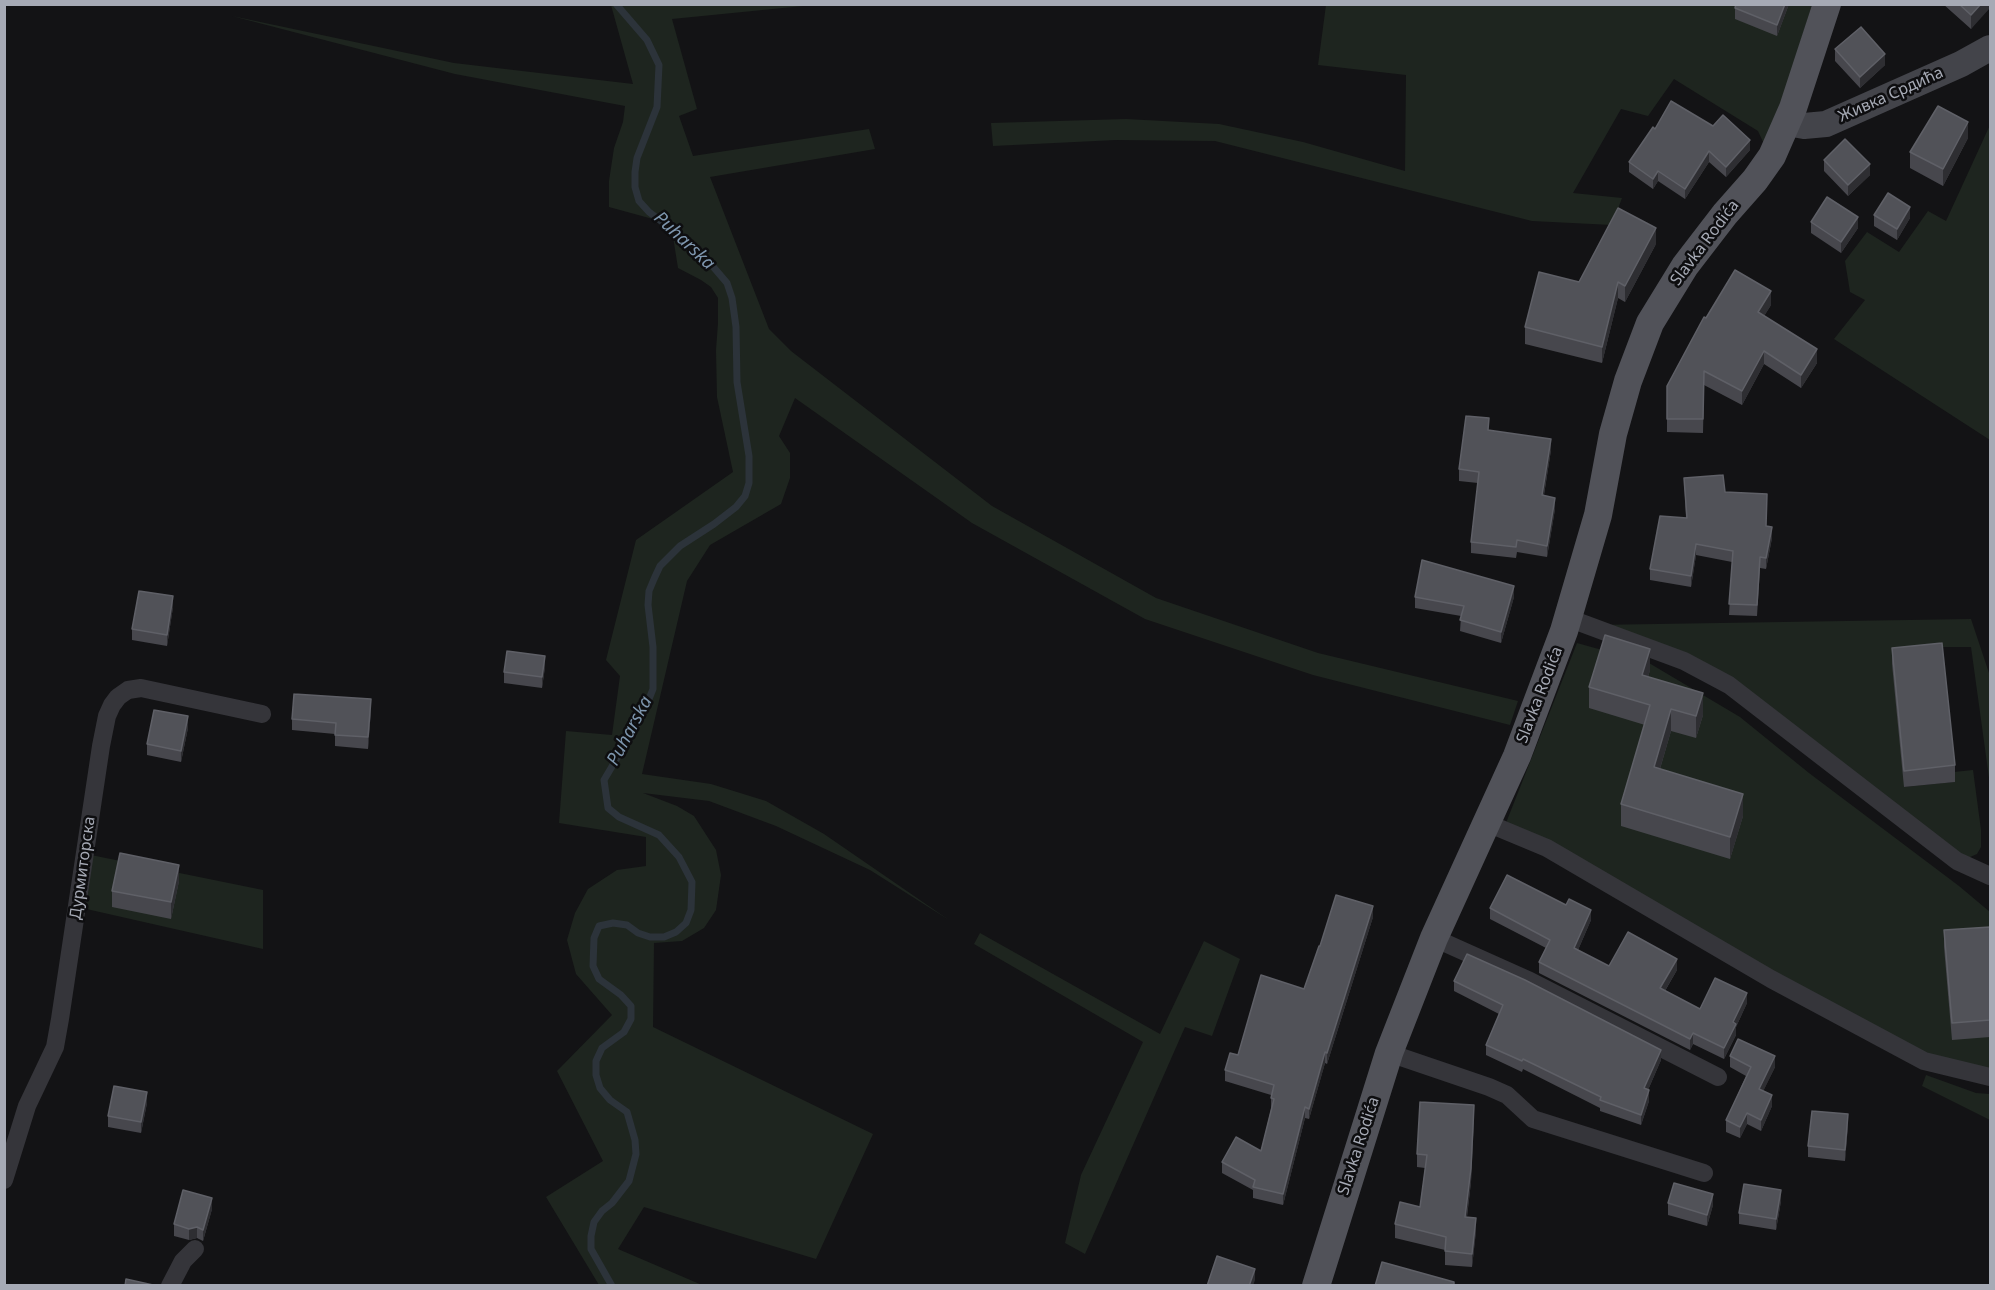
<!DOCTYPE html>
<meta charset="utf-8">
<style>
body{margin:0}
#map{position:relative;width:1995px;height:1290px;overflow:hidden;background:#131315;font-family:"Noto Sans",sans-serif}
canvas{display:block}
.frame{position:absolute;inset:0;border:6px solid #a6aab5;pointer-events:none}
</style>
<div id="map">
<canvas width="1995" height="1290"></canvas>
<div class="frame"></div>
</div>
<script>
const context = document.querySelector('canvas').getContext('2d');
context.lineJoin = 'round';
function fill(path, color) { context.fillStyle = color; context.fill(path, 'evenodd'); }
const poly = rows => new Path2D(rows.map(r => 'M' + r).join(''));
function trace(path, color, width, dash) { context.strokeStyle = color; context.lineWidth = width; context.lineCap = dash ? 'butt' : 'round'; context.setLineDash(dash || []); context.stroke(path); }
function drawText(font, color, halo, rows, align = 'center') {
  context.font = font + ' "Noto Sans",sans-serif'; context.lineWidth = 5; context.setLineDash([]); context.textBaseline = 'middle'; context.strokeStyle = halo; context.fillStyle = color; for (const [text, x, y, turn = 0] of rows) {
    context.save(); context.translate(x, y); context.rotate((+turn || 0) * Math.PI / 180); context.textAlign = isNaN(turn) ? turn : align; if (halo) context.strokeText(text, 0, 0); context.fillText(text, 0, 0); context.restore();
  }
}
fill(poly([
 [611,5,813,5,672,19,697,109,679,116,693,156,869,129,875,149,710,177,769,329,791,351,992,506,1156,598,1318,653,1518,701,1510,725,1313,675,1145,619,972,523,795,398,779,436,790,453,790,478,781,504,710,545,687,581,642,774,711,784,766,801,824,834,949,920,870,870,776,826,709,801,643,793,677,806,694,816,716,850,721,875,716,910,704,928,682,941,654,943,653,1027,873,1134,816,1259,644,1207,618,1249,702,1285,599,1285,546,1197,603,1161,557,1071,612,1015,576,974,567,940,575,913,588,889,617,870,646,866,646,837,559,823,566,731,612,735,620,676,606,660,636,540,733,472,717,397,716,350,718,323,718,298,711,287,701,280,678,268,671,224,609,207,609,181,614,148,623,122,625,106,455,74,232,16,454,63,633,84],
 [1326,5,1812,5,1780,107,1765,146,1758,131,1674,79,1648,116,1621,109,1573,193,1622,198,1612,225,1532,221,1215,141,1116,140,993,146,991,123,1126,119,1219,124,1303,142,1405,171,1406,75,1318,65],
 [1990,125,1990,440,1834,339,1865,300,1850,292,1845,261,1867,232,1899,252,1928,211,1946,221],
 [1971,619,1990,676,1990,785,1971,647,1941,647,1904,787,1954,782,1954,772,1973,770,1981,830,1981,847,1977,854,1970,857,1961,857,1728,677,1594,625],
 [1577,643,1649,663,1740,717,1809,773,1959,886,1990,912,1990,1074,1967,1075,1504,828],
 [91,855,263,890,263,949,82,908],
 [980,933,1160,1034,1204,941,1240,959,1212,1036,1185,1027,1085,1254,1065,1243,1081,1175,1143,1042,974,944],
 [1926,1075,1976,1093,1990,1094,1990,1120,1922,1086]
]), '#1e251f');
trace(poly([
 [612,1286,591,1249,591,1236,594,1222,602,1211,612,1203,629,1181,636,1154,635,1140,627,1112,610,1100,600,1088,596,1075,596,1061,602,1048,624,1032,631,1019,631,1006,621,995,599,979,593,966,594,938,599,926,613,923,627,925,638,933,650,937,664,937,676,932,686,923,691,910,692,882,679,857,659,835,619,817,608,808,604,780,643,714,653,689,653,647,648,605,649,591,654,579,660,566,680,546,714,524,736,507,745,496,749,483,749,456,737,382,736,327,732,298,727,283,698,249,649,212,639,201,635,187,635,172,637,158,657,107,659,65,647,40,616,4]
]), '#2c333a', 7);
trace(poly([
 [1568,618,1684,661,1729,685,1957,861,1990,876],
 [1487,823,1547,848,1771,979,1924,1061,1990,1077],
 [1434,938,1530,981,1718,1077],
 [1389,1053,1489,1087,1507,1095,1533,1119,1704,1173],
 [4,1180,27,1106,55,1047,60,1019,101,746,107,716,112,705,118,697,128,690,141,688,262,714],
 [170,1286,183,1261,195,1249]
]), '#35353a', 18);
trace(poly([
 [1787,123,1804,126,1826,124,1961,64,1990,48]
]), '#43444a', 26);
trace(poly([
 [1316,1286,1389,1053,1434,938,1517,756,1564,631,1598,515,1613,434,1628,381,1650,323,1685,266,1725,214,1755,180,1772,156,1793,108,1827,4]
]), '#515259', 28);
fill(poly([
 [1789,4,1777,36,1735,19,1735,8],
 [1943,4,1990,4,1971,29],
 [1835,49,1885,65,1860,88,1835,61],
 [1655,129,1750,150,1726,177,1709,162,1685,199,1658,181,1653,189,1629,172,1629,162],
 [1968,138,1943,186,1910,168,1910,152],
 [1824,160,1870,175,1848,196,1824,171],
 [1874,215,1910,218,1897,240,1874,226],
 [1811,222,1858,228,1841,253,1811,233],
 [1656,244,1625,302,1618,298,1602,363,1525,344,1525,327,1579,282],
 [1771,305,1764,316,1817,363,1801,388,1764,364,1742,405,1704,385,1703,433,1667,432,1667,386,1706,318],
 [1489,430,1551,450,1544,495,1555,509,1547,557,1517,552,1516,558,1471,553,1471,542,1478,483,1459,481,1459,469],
 [1684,478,1725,492,1766,526,1772,538,1766,569,1760,568,1757,616,1729,615,1732,562,1696,555,1691,587,1650,580,1650,569,1686,518],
 [1415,597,1514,597,1501,643,1460,631,1461,616,1415,608],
 [173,607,167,646,132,640,132,629],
 [1892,648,1955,765,1955,782,1904,787,1892,664],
 [545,667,542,688,504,683,504,672],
 [1650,670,1648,677,1703,715,1696,738,1671,731,1660,769,1743,816,1730,859,1621,826,1621,804,1645,725,1589,708,1589,687],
 [371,710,368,749,335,746,335,734,292,730,292,719],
 [188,728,181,762,147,755,147,744],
 [179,881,171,919,112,907,112,891],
 [1490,908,1591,920,1578,950,1609,966,1677,970,1665,991,1700,1009,1747,1003,1736,1027,1736,1035,1724,1059,1693,1044,1690,1050,1539,973,1539,962,1546,948,1490,919],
 [1373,917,1327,1064,1325,1063,1309,1119,1305,1118,1283,1205,1253,1198,1253,1190,1222,1173,1222,1162,1261,1151,1271,1109,1271,1095,1225,1081,1225,1070,1304,989,1320,946],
 [1990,927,1990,1037,1952,1040,1944,947,1944,930],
 [1454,981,1661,1060,1648,1090,1649,1101,1641,1125,1600,1111,1600,1108,1523,1069,1522,1072,1486,1055,1486,1045,1499,1014,1454,991],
 [1730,1056,1775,1067,1763,1091,1772,1106,1761,1131,1747,1124,1740,1138,1726,1132,1726,1120,1746,1076,1730,1067],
 [147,1103,141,1133,108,1127,108,1116],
 [1474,1118,1471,1182,1467,1217,1476,1231,1472,1267,1445,1265,1445,1250,1395,1238,1395,1224,1420,1207,1425,1168,1417,1167,1417,1154],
 [1848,1125,1845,1161,1808,1157,1808,1146],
 [1781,1201,1776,1230,1739,1224,1739,1213],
 [1668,1203,1713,1205,1707,1226,1668,1215],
 [212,1209,203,1241,197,1238,189,1240,174,1236,174,1224]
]), '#47474d');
fill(poly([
 [1785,4,1789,4,1777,36,1777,25],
 [1981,4,1990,4,1990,8,1971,29,1971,15],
 [1885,54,1885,65,1860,88,1860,77],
 [1968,122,1968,138,1943,186,1943,169],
 [1750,140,1750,150,1726,177,1726,167],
 [1709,151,1709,162,1685,199,1685,189],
 [1870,164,1870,175,1848,196,1848,185],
 [1658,171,1658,181,1653,189,1653,179],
 [1910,207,1910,218,1897,240,1897,229],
 [1858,217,1858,228,1841,253,1841,242],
 [1656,228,1656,244,1625,302,1625,286],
 [1618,282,1618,298,1602,363,1602,347],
 [1771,291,1771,305,1758,326,1758,312],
 [1817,349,1817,363,1801,388,1801,375],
 [1764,351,1764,364,1742,405,1742,391],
 [1551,439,1551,450,1542,506,1542,495],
 [1555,498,1555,509,1547,557,1547,546],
 [1772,527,1772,538,1766,569,1766,558],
 [1696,544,1696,555,1691,587,1691,576],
 [1514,586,1514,597,1501,643,1501,632],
 [173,596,173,607,167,646,167,635],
 [1650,649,1650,670,1642,697,1642,675],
 [545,656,545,667,542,688,542,677],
 [1703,693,1703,715,1696,738,1696,716],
 [371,699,371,710,368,749,368,737],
 [1671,709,1671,731,1654,789,1654,767],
 [188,716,188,728,181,762,181,751],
 [1743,794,1743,816,1730,859,1730,837],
 [179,865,179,881,171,919,171,902],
 [1373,906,1373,917,1327,1064,1327,1053],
 [1591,910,1591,920,1574,959,1574,948],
 [1677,959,1677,970,1660,999,1660,988],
 [1747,993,1747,1003,1736,1027,1736,1035,1724,1059,1724,1048,1733,1022],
 [1693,1033,1693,1044,1690,1050,1690,1039],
 [1661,1050,1661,1060,1644,1099,1644,1088],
 [1325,1052,1325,1063,1309,1119,1309,1109],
 [1775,1056,1775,1067,1759,1100,1759,1089],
 [1649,1090,1649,1101,1641,1125,1641,1115],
 [147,1092,147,1103,141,1133,141,1122],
 [1772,1095,1772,1106,1761,1131,1761,1120],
 [1474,1105,1471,1182,1465,1230,1465,1217],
 [1305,1107,1305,1118,1283,1205,1283,1194],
 [1747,1113,1747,1124,1740,1138,1740,1127],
 [1848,1114,1848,1125,1845,1161,1845,1150],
 [1781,1190,1781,1201,1776,1230,1776,1219],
 [1713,1194,1713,1205,1707,1226,1707,1215],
 [212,1198,212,1209,203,1241,203,1230],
 [1476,1218,1476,1231,1472,1267,1472,1254],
 [197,1227,197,1238,189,1240,189,1229],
 [1255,1269,1255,1280,1253,1286,1249,1286]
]), '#2e2e32');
const building = poly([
 [1736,4,1785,4,1777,25,1735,8,1736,4],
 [1959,4,1981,4,1971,15,1959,4],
 [1861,27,1885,54,1860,77,1835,49,1861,27],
 [1671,101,1713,126,1723,115,1750,140,1726,167,1709,151,1685,189,1658,171,1653,179,1629,162,1653,127,1655,129,1671,101],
 [1938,106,1968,122,1943,169,1910,152,1938,106],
 [1845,139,1870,164,1848,185,1824,160,1845,139],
 [1888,193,1910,207,1897,229,1874,215,1888,193],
 [1827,197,1858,217,1841,242,1811,222,1827,197],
 [1618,208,1656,228,1625,286,1618,282,1602,347,1525,327,1539,272,1579,282,1618,208],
 [1735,270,1771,291,1758,312,1817,349,1801,375,1764,351,1742,391,1704,371,1703,419,1667,419,1667,386,1704,317,1706,318,1735,270],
 [1466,416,1489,418,1488,430,1551,439,1542,495,1555,498,1547,546,1517,540,1516,547,1471,542,1479,472,1459,469,1466,416],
 [1723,475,1725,492,1767,494,1766,526,1772,527,1766,558,1760,557,1757,605,1729,604,1733,551,1696,544,1691,576,1650,569,1660,516,1687,518,1684,478,1723,475],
 [1422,560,1514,586,1501,632,1460,620,1464,606,1415,597,1422,560],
 [139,591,173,596,167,635,132,629,139,591],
 [1605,635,1650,649,1642,675,1703,693,1696,716,1671,709,1654,767,1743,794,1730,837,1621,804,1650,705,1589,687,1605,635],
 [1942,643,1955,765,1904,771,1892,648,1942,643],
 [507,651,545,656,542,677,504,672,507,651],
 [294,694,371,699,368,737,335,735,336,723,292,719,294,694],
 [154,710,188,716,181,751,147,744,154,710],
 [120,853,179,865,171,902,112,891,120,853],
 [1507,875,1566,905,1569,899,1591,910,1574,948,1609,966,1628,932,1677,959,1660,988,1700,1009,1715,978,1747,993,1733,1022,1736,1024,1724,1048,1693,1033,1690,1039,1539,962,1550,940,1490,908,1507,875],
 [1336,895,1373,906,1327,1053,1325,1052,1309,1109,1305,1107,1283,1194,1253,1187,1255,1180,1222,1162,1236,1137,1261,1151,1274,1099,1271,1098,1274,1085,1225,1070,1230,1053,1238,1055,1261,975,1304,989,1319,946,1320,946,1336,895],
 [1990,927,1990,1020,1952,1023,1944,930,1990,927],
 [1467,954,1525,980,1661,1050,1644,1088,1649,1090,1641,1115,1600,1100,1601,1097,1523,1059,1522,1061,1486,1045,1503,1005,1454,981,1467,954],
 [1738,1039,1775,1056,1759,1089,1772,1095,1761,1120,1747,1113,1740,1127,1726,1120,1751,1067,1730,1056,1738,1039],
 [114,1086,147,1092,141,1122,108,1116,114,1086],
 [1420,1102,1474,1105,1471,1168,1465,1217,1476,1218,1472,1254,1445,1251,1446,1237,1395,1224,1400,1202,1420,1207,1427,1155,1417,1154,1420,1102],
 [1812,1111,1848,1114,1845,1150,1808,1146,1812,1111],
 [1674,1183,1713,1194,1707,1215,1668,1203,1674,1183],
 [1744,1184,1781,1190,1776,1219,1739,1213,1744,1184],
 [183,1190,212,1198,203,1230,197,1227,189,1229,174,1224,183,1190],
 [1217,1256,1255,1269,1249,1286,1207,1286,1217,1256],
 [1382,1262,1454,1282,1454,1286,1375,1286,1382,1262],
 [126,1279,153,1285,153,1286,125,1286,126,1279]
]);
fill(building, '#515258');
trace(building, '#5f6067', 1.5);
drawText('16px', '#a6aab5', '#0e0e10', [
 ["Живка Срдића",1891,95,-24],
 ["Slavka Rodića",1705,243,-53],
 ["Slavka Rodića",1540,695,-69],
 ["Дурмиторска",83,868,-82],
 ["Slavka Rodića",1359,1146,-72]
]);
drawText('italic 18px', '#7e96ae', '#0e0e10', [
 ["Puharska",684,241,43],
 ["Puharska",630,731,-62]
]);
</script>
